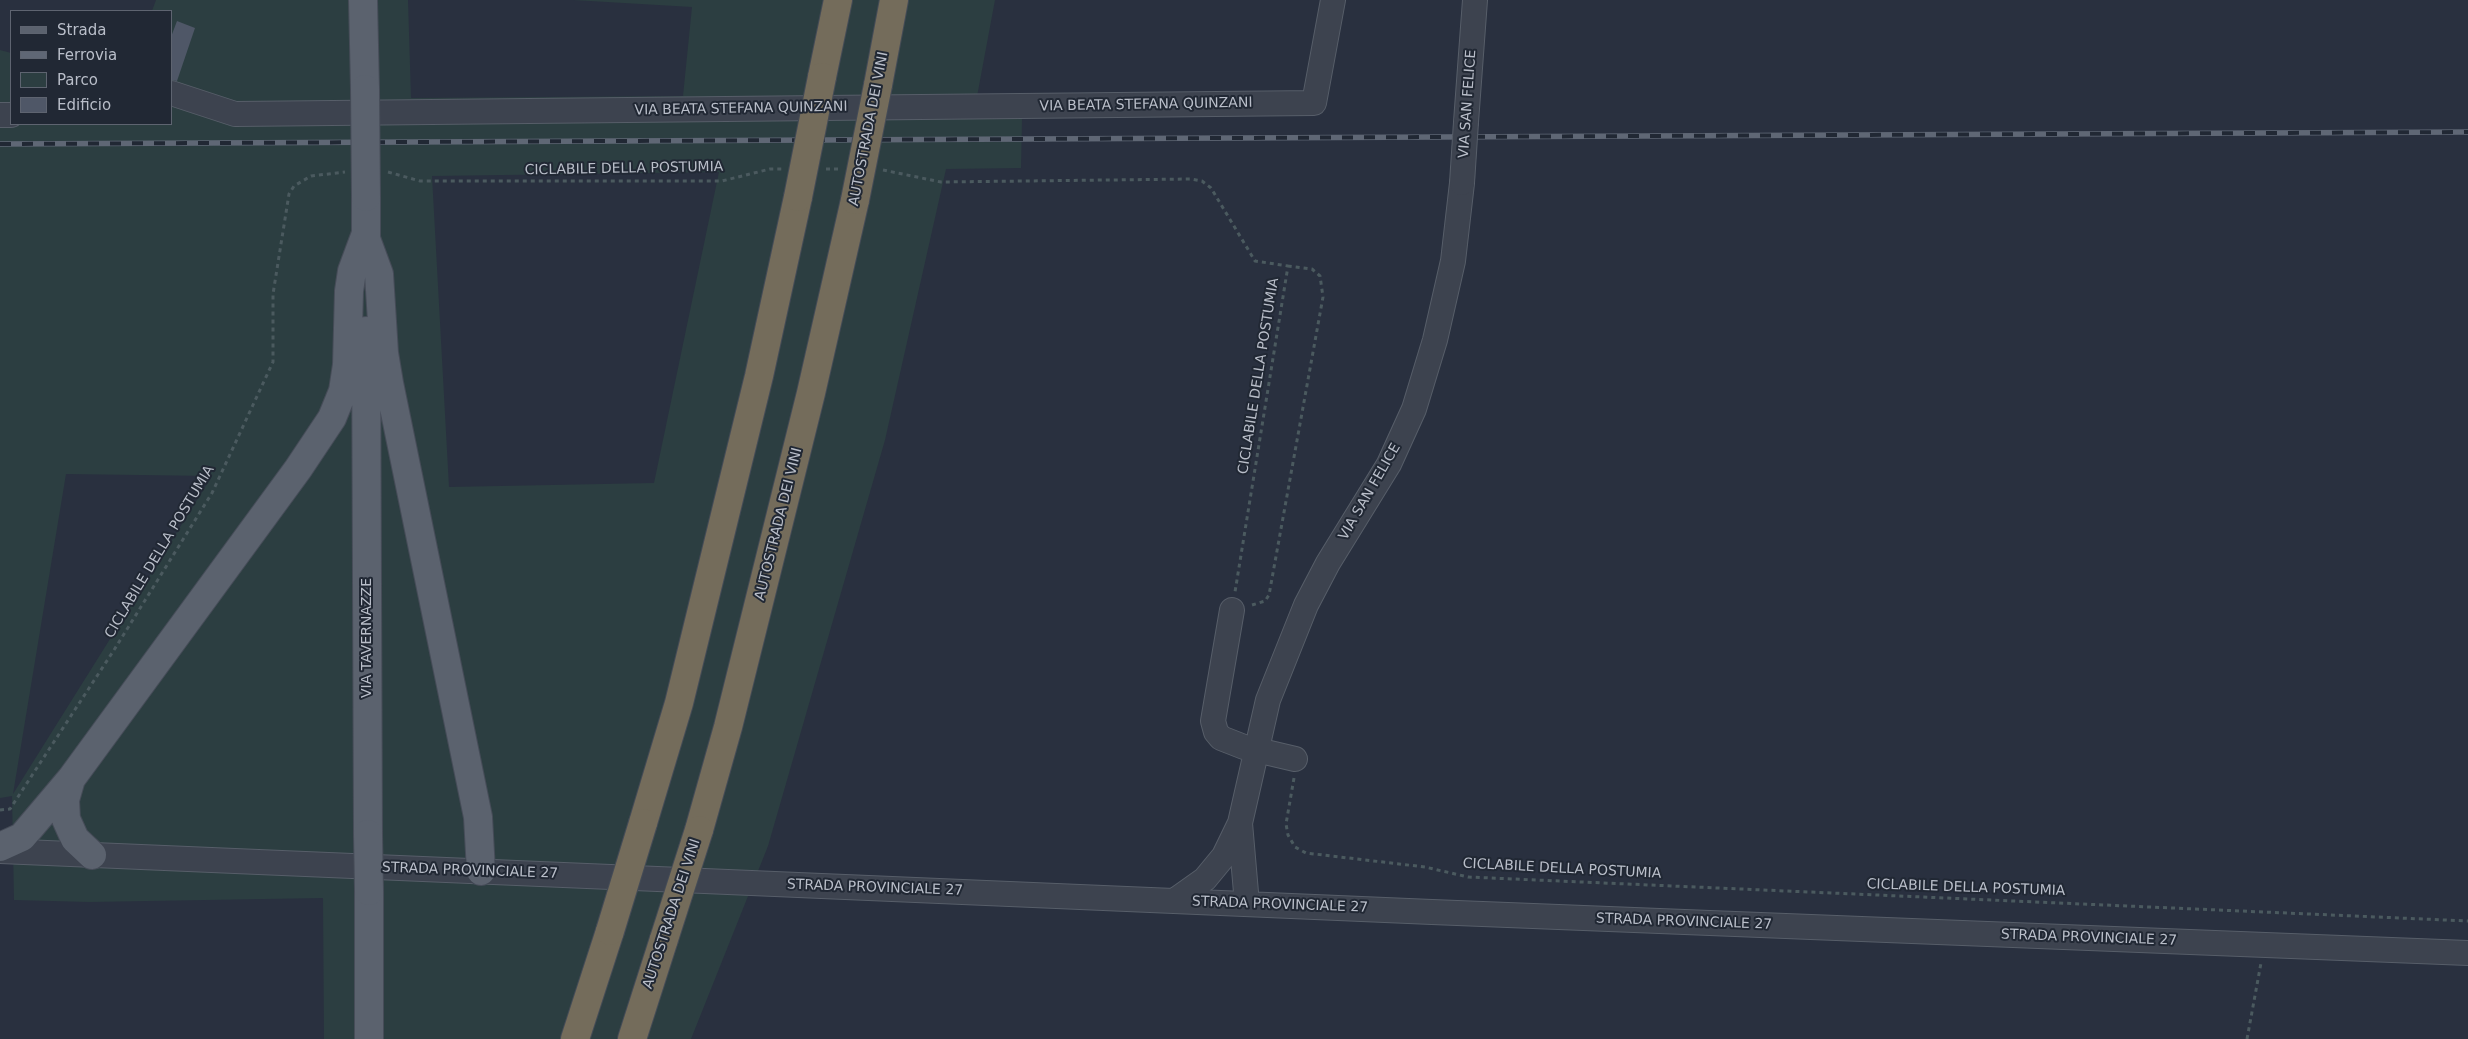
<!DOCTYPE html>
<style>
body{margin:0}
#map{position:relative;width:2468px;height:1039px;overflow:hidden;background:#29303f;font-family:"DejaVu Sans",sans-serif}
canvas{display:block}
.legend{position:absolute;left:10px;top:10px;width:162px;height:115px;box-sizing:border-box;background:#212834;border:1px solid #5e6470;margin:0;padding:6px 9px;list-style:none;font-size:15px;color:#b9bec9}
.legend li{display:flex;align-items:center;gap:10px;height:25px}
.legend b{width:25px;border:1px solid #5e6470}
</style>
<div id="map">
<canvas width="2468" height="1039"></canvas>
<ul class="legend">
<li><b style="height:6px;background:#5b626e"></b>Strada</li>
<li><b style="height:6px;background:#5f6775"></b>Ferrovia</li>
<li><b style="height:14px;background:#2c3e41"></b>Parco</li>
<li><b style="height:14px;background:#4f5767"></b>Edificio</li>
</ul>
</div>
<script>
const context = document.querySelector('canvas').getContext('2d');
context.lineJoin = 'round';
function fill(path, color) { context.fillStyle = color; context.fill(path, 'evenodd'); }
const poly = rows => new Path2D(rows.map(r => 'M' + r).join(''));
function trace(path, color, width, dash) { context.strokeStyle = color; context.lineWidth = width; context.lineCap = dash ? 'butt' : 'round'; context.setLineDash(dash || []); context.stroke(path); }
function drawText(font, color, halo, rows, align = 'center') {
  context.font = font + ' "DejaVu Sans",sans-serif'; context.lineWidth = 4; context.setLineDash([]); context.textBaseline = 'middle'; context.strokeStyle = halo; context.fillStyle = color; for (const [text, x, y, turn = 0] of rows) {
    context.save(); context.translate(x, y); context.rotate((+turn || 0) * Math.PI / 180); context.textAlign = isNaN(turn) ? turn : align; if (halo) context.strokeText(text, 0, 0); context.fillText(text, 0, 0); context.restore();
  }
}
fill(poly([
 [156,0,408,0,411,98,683,96,692,7,573,0,995,0,973,118,1022,118,1021,168,946,169,885,440,768,846,691,1039,324,1039,323,898,89,902,14,900,12,796,0,798,0,50,11,53,11,124,171,124,171,11,152,11],
 [719,172,654,483,449,487,432,176],
 [66,474,212,476,13,794]
]), '#2c3e41');
fill(poly([
 [177,21,195,28,177,81,171,80,171,37]
]), '#4f5767');
const minor = poly([
 [171,93,235,114,1314,103,1333,0],
 [0,115,11,115],
 [1466,122,1475,0],
 [1232,610,1213,721,1216,732,1221,738,1244,747,1295,759],
 [1240,823,1247,904],
 [0,851,1432,912,2468,953],
 [1174,901,1205,879,1224,856,1240,823,1268,700,1306,605,1328,563,1389,464,1414,409,1435,340,1453,261,1462,183]
]);
const major = poly([
 [363,0,365,89],
 [365,236,379,274,384,353,389,383,478,817,481,871],
 [366,255,366,197],
 [366,331,368,834],
 [71,779,65,800,66,819,75,839,92,855],
 [0,847,22,837,71,779,298,469,332,418,343,391,347,365,349,291,352,271,365,236],
 [369,891,369,1039]
]);
const highway = poly([
 [822,77,838,0],
 [878,85,894,0],
 [643,823,679,703,759,376,798,197],
 [699,830,728,727,811,393,855,200],
 [575,1039,610,931],
 [632,1039,664,939]
]);
trace(minor, '#575e69', 26);
trace(major, '#464c58', 30);
trace(highway, '#444b56', 30);
trace(poly([
 [826,169,839,169],
 [883,170,941,182,1191,179,1202,181,1211,188,1255,261,1288,266,1235,592],
 [388,172,420,181,722,181,770,169,782,169],
 [1252,605,1265,601,1269,595,1323,297,1320,276,1312,269,1288,266],
 [1294,778,1286,824,1288,835,1295,847,1306,853,1425,867,1468,877,2468,921],
 [0,810,10,809,114,650,212,493,273,362,273,294,289,194,294,186,311,176,345,172],
 [2247,1039,2261,963]
]), '#4b5a5f', 3, [4, 4]);
trace(minor, '#3d434f', 24);
trace(major, '#5b626e', 28);
trace(highway, '#746c5b', 28);
const rail = poly([
 [0,144,2468,132]
]);
trace(rail, '#5f6775', 5.5);
trace(rail, '#212834', 4, [11]);
const minorBridge = poly([
 [1462,183,1466,122]
]);
const majorBridge = poly([
 [365,89,366,197],
 [368,834,369,891]
]);
const highwayBridge = poly([
 [798,197,822,77],
 [855,200,878,85],
 [610,931,643,823],
 [664,939,699,830]
]);
trace(minorBridge, '#575e69', 26, []);
trace(majorBridge, '#464c58', 30, []);
trace(highwayBridge, '#444b56', 30, []);
trace(minorBridge, '#3d434f', 24);
trace(majorBridge, '#5b626e', 28);
trace(highwayBridge, '#746c5b', 28);
drawText('14px', '#b9bec9', '#212834', [
 ["VIA SAN FELICE",1468,104,-86],
 ["VIA BEATA STEFANA QUINZANI",1146,105,-1],
 ["VIA BEATA STEFANA QUINZANI",741,109,-1],
 ["AUTOSTRADA DEI VINI",869,129,-79],
 ["CICLABILE DELLA POSTUMIA",624,169,-1],
 ["CICLABILE DELLA POSTUMIA",1259,376,-81],
 ["VIA SAN FELICE",1370,492,-60],
 ["AUTOSTRADA DEI VINI",779,524,-76],
 ["CICLABILE DELLA POSTUMIA",160,552,-59],
 ["VIA TAVERNAZZE",367,638,-90],
 ["CICLABILE DELLA POSTUMIA",1562,869,3],
 ["STRADA PROVINCIALE 27",470,871,2],
 ["STRADA PROVINCIALE 27",875,888,2],
 ["CICLABILE DELLA POSTUMIA",1966,888,2],
 ["STRADA PROVINCIALE 27",1280,905,2],
 ["AUTOSTRADA DEI VINI",672,914,-72],
 ["STRADA PROVINCIALE 27",1684,922,2],
 ["STRADA PROVINCIALE 27",2089,938,2]
]);
</script>
